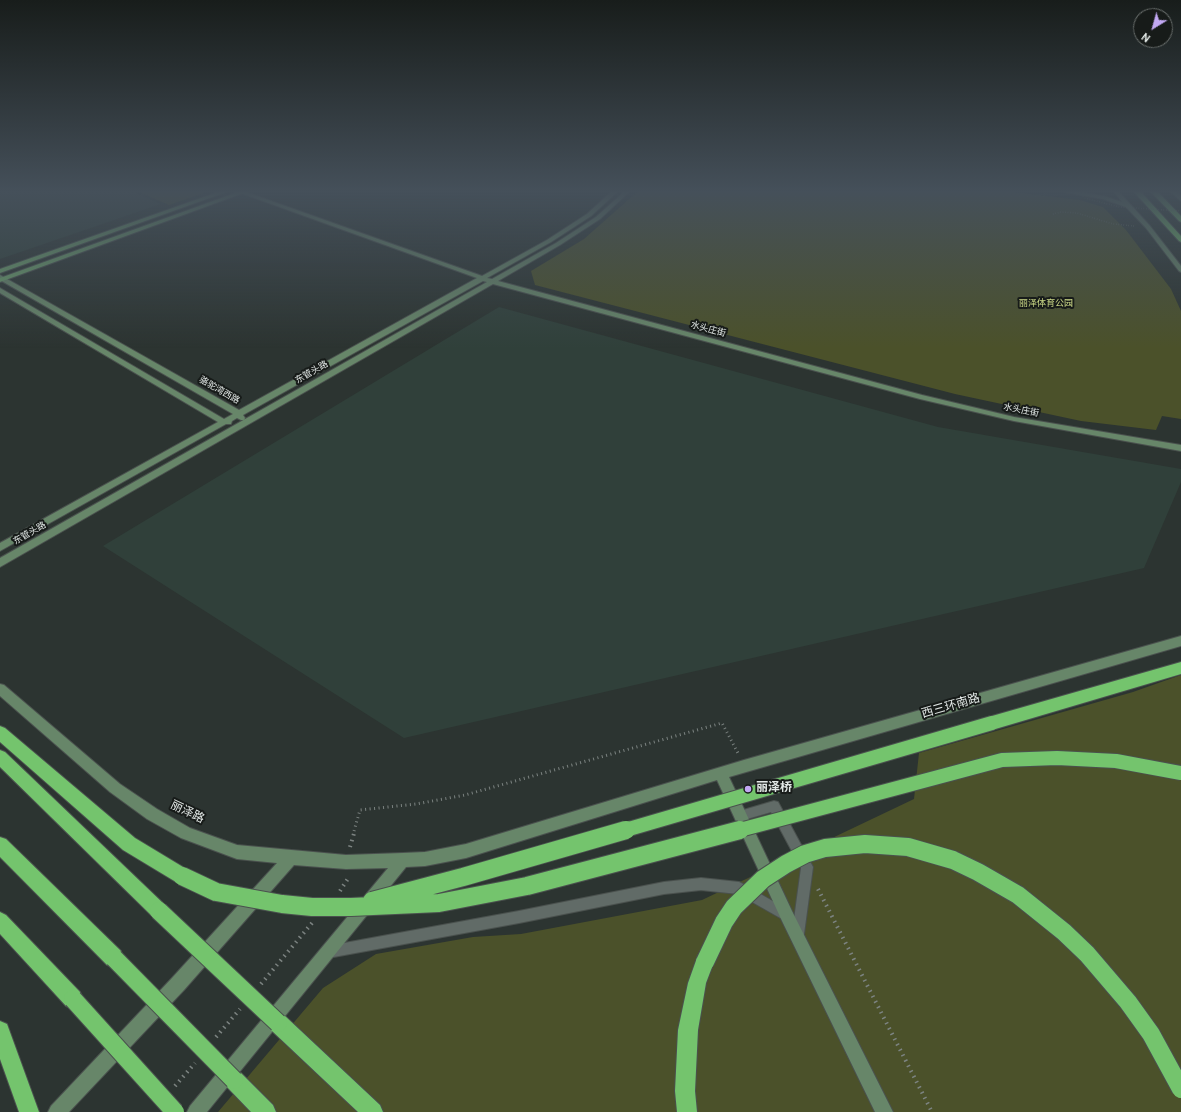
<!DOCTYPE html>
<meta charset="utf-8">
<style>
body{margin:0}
#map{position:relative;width:1181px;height:1112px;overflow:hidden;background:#2c3431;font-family:Overpass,sans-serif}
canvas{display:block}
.north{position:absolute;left:1133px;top:8px;width:40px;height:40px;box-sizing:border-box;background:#171b19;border:1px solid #686d6b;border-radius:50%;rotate:217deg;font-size:11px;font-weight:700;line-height:16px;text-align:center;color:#e2e8e6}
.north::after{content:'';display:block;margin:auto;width:14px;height:18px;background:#c2a8f3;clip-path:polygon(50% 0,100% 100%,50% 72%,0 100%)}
</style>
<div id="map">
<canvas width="1181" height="1112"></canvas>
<div class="north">N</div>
</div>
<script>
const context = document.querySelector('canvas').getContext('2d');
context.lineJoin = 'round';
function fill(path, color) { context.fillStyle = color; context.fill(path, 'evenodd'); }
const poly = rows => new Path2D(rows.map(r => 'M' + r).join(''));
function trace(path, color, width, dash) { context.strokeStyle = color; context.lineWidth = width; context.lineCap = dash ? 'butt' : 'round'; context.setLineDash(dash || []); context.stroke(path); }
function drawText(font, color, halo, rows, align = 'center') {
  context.font = font + ' Overpass,"Noto Sans SC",sans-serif'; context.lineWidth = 4; context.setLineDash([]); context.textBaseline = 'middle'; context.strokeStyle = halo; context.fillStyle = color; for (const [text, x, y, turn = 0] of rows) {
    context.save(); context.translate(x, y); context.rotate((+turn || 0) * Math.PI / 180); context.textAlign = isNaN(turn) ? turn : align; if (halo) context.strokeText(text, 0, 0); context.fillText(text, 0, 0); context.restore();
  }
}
fill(poly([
 [0,192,134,192,161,204,0,259],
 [499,307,938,427,1181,469,1181,482,1144,568,404,738,103,546]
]), '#30403a');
fill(poly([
 [139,192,204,192,204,193,169,205],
 [637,192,1014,192,1080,200,1103,207,1126,230,1171,289,1181,311,1181,419,1162,416,1156,430,1081,421,955,394,535,285,531,271,584,239],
 [1181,675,1181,1112,218,1112,323,988,376,954,473,937,521,934,702,900,914,799,919,753,1133,692]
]), '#4b512a');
const lane = poly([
 [774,801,778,802,813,867,804,934,802,938,798,940,794,938,792,934,801,868,771,812,740,821,736,820,735,816,736,812,740,811,774,801],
 [701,878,739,882,743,884,790,911,792,915,790,919,786,921,782,919,738,894,701,890,664,894,519,923,328,958,324,956,322,952,324,948,328,946,519,911,664,882,701,878]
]);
const secondary = poly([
 [238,192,246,192,482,276,547,240,587,214,611,192,617,192,591,216,551,242,487,278,492,279,556,243,596,217,624,192,629,192,600,219,560,245,498,281,922,395,1014,417,1181,445,1181,451,1014,421,920,399,493,284,0,567,0,558,487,282,483,281,243,415,245,418,244,420,241,420,237,418,232,421,231,424,226,424,0,551,0,543,218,422,0,293,0,288,224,419,233,414,0,280,0,275,239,410,477,278,238,192],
 [1064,192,1078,192,1104,196,1122,202,1114,192,1119,192,1150,226,1181,266,1181,272,1179,271,1146,228,1126,207,1103,199,1064,192],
 [1171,192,1177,192,1181,196,1181,201,1171,192],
 [1181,636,1181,646,729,777,792,911,893,1112,875,1112,782,921,717,780,466,858,425,866,406,867,207,1112,187,1112,190,1106,388,868,346,869,294,865,184,990,69,1112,48,1112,51,1106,172,978,277,863,237,859,181,838,147,819,110,792,0,696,0,684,4,685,120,784,157,809,190,828,237,845,346,855,403,853,425,852,466,844,744,760,1181,636]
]);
const primary = poly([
 [218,192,226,192,0,273,0,269,218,192],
 [238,192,246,192,0,282,0,278,238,192]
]);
const highway = poly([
 [1134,192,1141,192,1181,236,1181,242,1179,241,1134,192],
 [1151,192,1158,192,1181,216,1181,222,1179,221,1151,192],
 [1181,662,1181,674,992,730,987,728,985,723,987,718,992,716,1181,662],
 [0,726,5,728,135,838,188,870,191,876,188,882,182,885,176,882,123,850,0,742,0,726],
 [0,750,5,752,165,905,168,911,165,917,159,920,153,917,0,767,0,750],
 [0,837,6,839,121,951,123,958,121,965,114,967,107,965,0,857,0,837],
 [0,912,6,915,80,992,83,999,80,1006,73,1009,66,1006,0,934,0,912],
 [705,953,712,955,714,962,706,983,698,1030,695,1091,697,1112,677,1112,675,1091,678,1030,688,983,698,955,705,953],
 [278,1013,285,1016,380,1105,383,1112,358,1112,271,1030,268,1023,271,1016,278,1013],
 [0,1021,7,1024,39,1112,19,1112,0,1059,0,1021],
 [234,1070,241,1073,273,1105,276,1112,251,1112,227,1087,224,1080,227,1073,234,1070]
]);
trace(lane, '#4a514e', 2);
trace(secondary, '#4a514e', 2);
trace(primary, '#4a514e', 2);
trace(highway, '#4a514e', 2);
trace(poly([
 [1044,194,1058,195],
 [1053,214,1061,212,1077,213,1113,224,1134,226]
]), '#7c8381', 1.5, [0.5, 2]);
trace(poly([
 [354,831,360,810,416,804,465,795,722,723,739,755]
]), '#7c8381', 3, [1, 3.5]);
trace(poly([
 [350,847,355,830],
 [818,889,932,1112],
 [340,891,349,877],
 [261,984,312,923],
 [216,1037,240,1009],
 [175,1086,195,1063]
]), '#7c8381', 4, [1.5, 4.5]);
fill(lane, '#616b67');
fill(secondary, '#678669');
fill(primary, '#6ca06b');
fill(highway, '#74c46d');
const highwayBridgeFar1 = poly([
 [622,831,992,723],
 [736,831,1002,760,1057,758,1116,761,1181,773]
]);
const highwayBridge = poly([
 [182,876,216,892,282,904,312,907,351,907,439,903,527,886,740,830],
 [372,901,463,877,626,830],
 [159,911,278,1023],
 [114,958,234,1080],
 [705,962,724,922,734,907,763,879,786,864,805,854,825,848,865,844,908,847,953,860,978,872,1018,895,1064,932,1087,954,1128,1002,1151,1034,1181,1089],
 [73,999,175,1112]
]);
trace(highwayBridgeFar1, '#4a514e', 16, []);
trace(highwayBridge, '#4a514e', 20, []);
trace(poly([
 [1081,192,1084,198,1120,207,1181,211]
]), '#7c8381', 1.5, [0.5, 2]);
trace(highwayBridgeFar1, '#74c46d', 14);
trace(highwayBridge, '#74c46d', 18);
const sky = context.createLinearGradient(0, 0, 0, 348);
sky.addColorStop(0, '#181d1b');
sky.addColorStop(0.55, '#45505a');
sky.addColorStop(1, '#45505a00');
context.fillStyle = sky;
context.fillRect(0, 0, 1181, 348);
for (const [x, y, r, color] of [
 [748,789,4,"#c2a8f3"]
]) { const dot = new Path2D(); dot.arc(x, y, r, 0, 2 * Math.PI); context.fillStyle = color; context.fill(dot); trace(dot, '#171b19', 1.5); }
drawText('9px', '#ccd987', '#171b19', [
 ["丽泽体育公园",1046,304]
]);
drawText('9px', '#e2e8e6', '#171b19', [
 ["水头庄街",708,330,15],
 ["东管头路",312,373,-30],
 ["骆驼湾西路",219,391,30],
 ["水头庄街",1021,411,11],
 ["东管头路",30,534,-30]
]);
drawText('12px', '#e2e8e6', '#171b19', [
 ["西三环南路",951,707,-16],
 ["丽泽路",187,813,26]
]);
drawText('bold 12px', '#e2e8e6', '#171b19', [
 ["丽泽桥",756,789]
], 'left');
</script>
